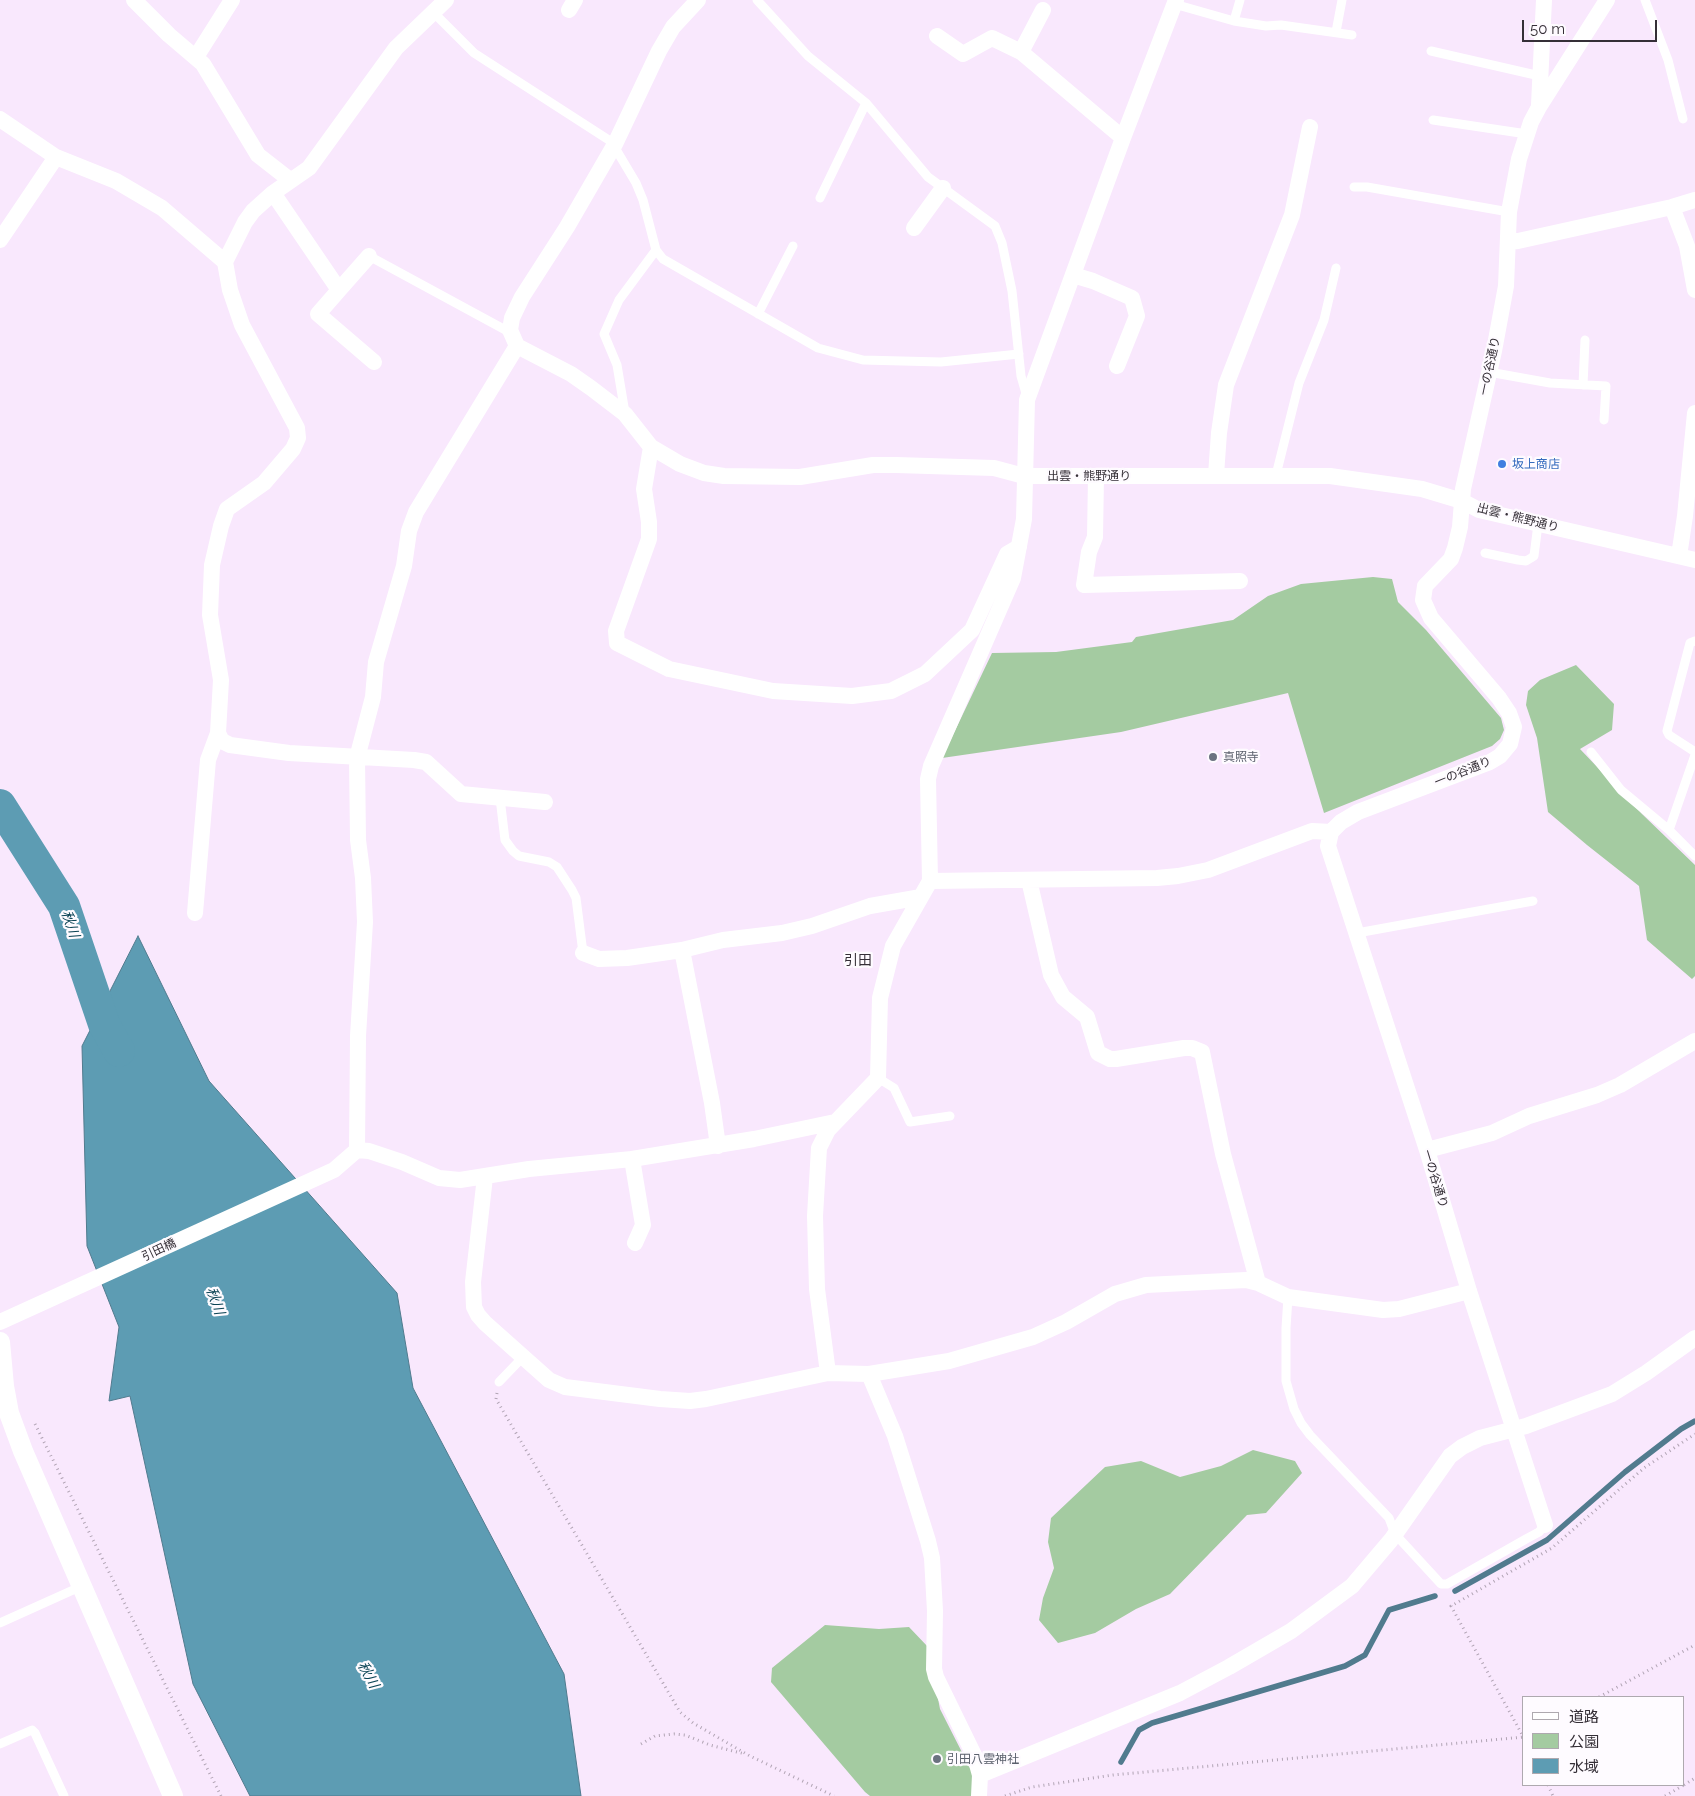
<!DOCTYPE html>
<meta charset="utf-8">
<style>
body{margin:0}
#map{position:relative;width:1695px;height:1796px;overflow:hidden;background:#f9e8fd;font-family:Raleway,"Noto Sans JP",sans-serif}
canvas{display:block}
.legend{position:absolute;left:1522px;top:1696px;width:162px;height:90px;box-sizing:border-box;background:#fefbff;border:1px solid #aea9af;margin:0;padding:6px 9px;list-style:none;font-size:15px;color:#352f37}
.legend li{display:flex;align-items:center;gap:10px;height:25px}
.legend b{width:25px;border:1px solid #aea9af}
.scale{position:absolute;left:1522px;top:20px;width:135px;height:22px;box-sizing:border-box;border:2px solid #352f37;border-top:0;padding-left:6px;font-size:15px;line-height:18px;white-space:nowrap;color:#352f37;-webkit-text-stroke:4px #fefbff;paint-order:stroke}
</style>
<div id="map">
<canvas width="1695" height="1796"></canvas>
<ul class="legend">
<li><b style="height:6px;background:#fff"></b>道路</li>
<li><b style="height:14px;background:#a4cba1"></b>公園</li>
<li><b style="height:14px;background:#5d9cb3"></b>水域</li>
</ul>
<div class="scale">50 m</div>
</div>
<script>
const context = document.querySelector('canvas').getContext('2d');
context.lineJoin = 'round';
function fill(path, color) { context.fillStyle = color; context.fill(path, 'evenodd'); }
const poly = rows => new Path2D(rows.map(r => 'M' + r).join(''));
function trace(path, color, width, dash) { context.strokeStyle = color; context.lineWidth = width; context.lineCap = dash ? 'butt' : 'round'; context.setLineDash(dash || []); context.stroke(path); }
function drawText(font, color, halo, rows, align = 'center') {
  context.font = font + ' Raleway,"Noto Sans JP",sans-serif'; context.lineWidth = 4.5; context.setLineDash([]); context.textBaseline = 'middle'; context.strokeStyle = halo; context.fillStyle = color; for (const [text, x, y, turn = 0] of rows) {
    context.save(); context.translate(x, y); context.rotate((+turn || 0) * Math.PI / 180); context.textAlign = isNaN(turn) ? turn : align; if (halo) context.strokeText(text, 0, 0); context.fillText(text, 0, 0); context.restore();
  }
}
fill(poly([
 [1373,577,1392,579,1398,602,1426,630,1501,718,1504,730,1500,739,1492,746,1324,813,1288,693,1121,732,942,758,992,653,1056,652,1132,642,1136,637,1233,620,1268,596,1301,584],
 [1576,665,1614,704,1612,730,1580,749,1642,814,1695,865,1695,976,1692,979,1647,940,1639,886,1587,845,1548,812,1537,738,1526,705,1528,691,1540,680],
 [1253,1450,1295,1461,1302,1473,1266,1513,1247,1515,1170,1594,1136,1609,1095,1633,1058,1643,1039,1620,1043,1598,1054,1568,1048,1542,1051,1518,1105,1467,1141,1461,1180,1477,1221,1466],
 [825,1625,879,1629,909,1627,928,1647,940,1709,972,1772,974,1788,972,1796,870,1796,865,1792,771,1682,772,1668]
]), '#a4cba1');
const water = poly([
 [138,936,209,1081,397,1293,413,1388,564,1674,581,1796,250,1796,193,1684,130,1396,109,1401,119,1327,87,1246,82,1046,138,936]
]);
fill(water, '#5d9cb3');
trace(water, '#517b8e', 1);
trace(poly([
 [1455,1591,1547,1540,1625,1472,1681,1429,1695,1421],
 [1121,1762,1139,1730,1152,1723,1345,1666,1365,1655,1389,1610,1435,1596]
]), '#517b8e', 5.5);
trace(poly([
 [0,805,64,906,104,1024,119,1051]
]), '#5d9cb3', 32);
trace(poly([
 [497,1393,496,1399,680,1712,693,1723,750,1756,834,1796],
 [35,1424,221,1796],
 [1599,1697,1695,1645],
 [1524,1738,1451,1606,1552,1548,1644,1468,1695,1434],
 [641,1744,655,1736,674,1734,685,1735,710,1745,745,1754],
 [1548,1785,1553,1796],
 [1684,1785,1695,1778],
 [1005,1796,1032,1787,1113,1775,1524,1737],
 [1665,1796,1684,1785]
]), '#b1a4b4', 3, [1, 4]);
trace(poly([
 [757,0,808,56,866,103,928,177,995,226,1002,243,1012,291,1021,376,1027,397],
 [1645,0,1668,60,1683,119],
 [1174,4,1234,21,1266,26,1281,25,1352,35],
 [433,12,474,53,615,144],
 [1234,21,1240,0],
 [1336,32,1342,0],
 [1431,51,1540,76],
 [1433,120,1527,134],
 [614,146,636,183,643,200,656,250,663,259,818,348,863,360,941,362,1019,354],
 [1354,187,1367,187,1509,212],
 [820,198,866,103],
 [369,256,511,333],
 [758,314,793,246],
 [1489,372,1550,383,1606,386,1604,420],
 [1583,385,1585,340],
 [625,413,617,365,604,334,619,300,656,250],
 [1276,475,1299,383,1324,320,1336,268],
 [1485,553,1518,560,1526,561,1531,558,1534,556,1538,524],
 [1695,641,1690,643,1667,731,1669,735,1695,752],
 [1591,752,1621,790,1669,830,1695,755],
 [500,798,505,840,513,851,519,856,549,862,557,867,572,890,576,898,583,953],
 [1669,830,1695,856],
 [1357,933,1533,901],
 [878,1078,894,1088,910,1122,950,1116],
 [1288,1297,1286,1328,1286,1381,1294,1409,1301,1423,1310,1435,1389,1518,1395,1534,1441,1584,1447,1584,1526,1539,1539,1532,1545,1525],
 [499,1382,523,1357],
 [0,1623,82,1586],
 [0,1744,32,1730,35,1733,64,1796]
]), '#fff', 9);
trace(poly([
 [134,0,169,35,203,64,258,155,290,180],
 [446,0,396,48,309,168,273,193,253,211,245,222,225,262,230,290,242,325,297,428,298,438,293,449,264,483,227,509,221,526,212,565,210,615,221,680,218,733,222,741,230,745,289,753,414,760,426,762,461,794,545,802],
 [569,10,575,0],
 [937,36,963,54,992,38,1021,52,1123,138],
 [1021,52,1043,10],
 [196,57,232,0],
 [1539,105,1544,0],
 [0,119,56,157,116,181,162,208,225,262],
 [273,193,339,290,369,256],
 [1672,207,1687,246,1695,290],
 [914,228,943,188],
 [0,240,56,157],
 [1508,242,1518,241,1672,207,1695,200],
 [1073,275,1093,281,1132,298,1137,316,1117,366],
 [339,290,318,314,374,362],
 [517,346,571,374,591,388,625,414,651,447,680,464,704,473,724,476,800,477,873,465,896,465,994,468,1024,476,1330,476,1422,489,1462,501,1479,510,1695,560],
 [517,346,510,330,512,318,522,297,567,227,615,144,659,51,673,27,698,0],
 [651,447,644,489,649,522,649,539,616,631,617,643,669,669,773,691,852,696,891,691,925,674,972,630,1007,554,1019,547],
 [1216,475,1219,433,1226,385,1292,215,1310,127],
 [1096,477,1095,537,1089,552,1084,585,1240,581],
 [1679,556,1685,516,1695,413],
 [1029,880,1051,975,1063,997,1087,1017,1098,1053,1110,1059,1116,1059,1184,1048,1192,1048,1202,1052,1223,1154,1258,1283],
 [930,881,1157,878,1178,876,1208,870,1312,831,1331,832],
 [195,913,208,760,218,733],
 [682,950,712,1103,718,1146],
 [583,953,599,959,627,958,682,950,723,940,782,933,812,926,870,906,921,897],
 [357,1150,358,1036,365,922,363,878,358,840,357,758,373,697,376,662,404,566,409,531,416,512,517,346],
 [1427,1150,1492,1133,1529,1116,1597,1095,1620,1085,1695,1041],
 [632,1159,643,1225,635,1243],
 [485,1177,473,1282,474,1307,478,1315,485,1323,549,1380,565,1387,660,1399,690,1401,706,1399,828,1373,869,1374,949,1361,1033,1337,1066,1322,1115,1294,1146,1285,1246,1280,1258,1283,1288,1297,1383,1310,1399,1309,1469,1291],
 [0,1322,334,1170,357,1150,369,1151,402,1162,439,1178,460,1180,529,1169,632,1159,754,1139,835,1122],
 [828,1373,817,1289,815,1216,819,1148,828,1130,878,1078,880,998,893,946,930,881,928,779,931,766,1013,578,1024,519,1027,400,1123,138,1176,0],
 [869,1374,895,1436,928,1541,932,1558,935,1611,934,1669,936,1677,975,1757,980,1775,979,1796],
 [1545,1525,1469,1291,1427,1150,1328,846,1331,832,1341,822,1358,812,1490,762,1500,756,1510,744,1514,727,1509,713,1499,698,1431,618,1423,600,1425,586,1451,559,1455,548,1460,527,1463,489,1494,351,1506,286,1509,212,1519,159,1531,122,1539,107,1607,0],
 [980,1775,1180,1693,1229,1667,1291,1631,1352,1586,1391,1540,1450,1456,1462,1447,1480,1438,1526,1426,1612,1394,1646,1373,1695,1338]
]), '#fff', 16);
trace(poly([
 [0,1342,4,1386,9,1413,23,1451,173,1796]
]), '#fff', 20);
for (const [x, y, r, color] of [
 [1502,464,5,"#3f7fe0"],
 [1213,757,5,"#6b7280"],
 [937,1759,5,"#6b7280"]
]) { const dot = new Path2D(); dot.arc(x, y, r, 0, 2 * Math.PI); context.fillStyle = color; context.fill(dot); trace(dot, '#fefbff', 2); }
drawText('12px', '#352f37', '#fefbff', [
 ["一の谷通り",1490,366,-78],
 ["出雲・熊野通り",1089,476],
 ["出雲・熊野通り",1518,518,14],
 ["一の谷通り",1463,772,-22],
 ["一の谷通り",1435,1179,73],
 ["引田橋",159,1250,-25]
]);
drawText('12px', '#366cbe', '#fefbff', [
 ["坂上商店",1512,464]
], 'left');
drawText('12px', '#5b616d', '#fefbff', [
 ["真照寺",1223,757],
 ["引田八雲神社",947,1759]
], 'left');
drawText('italic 14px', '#0c4455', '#fefbff', [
 ["秋川",70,924,71],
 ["秋川",215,1301,70],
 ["秋川",368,1675,61]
]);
drawText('14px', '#352f37', '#fefbff', [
 ["引田",858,961]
]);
</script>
